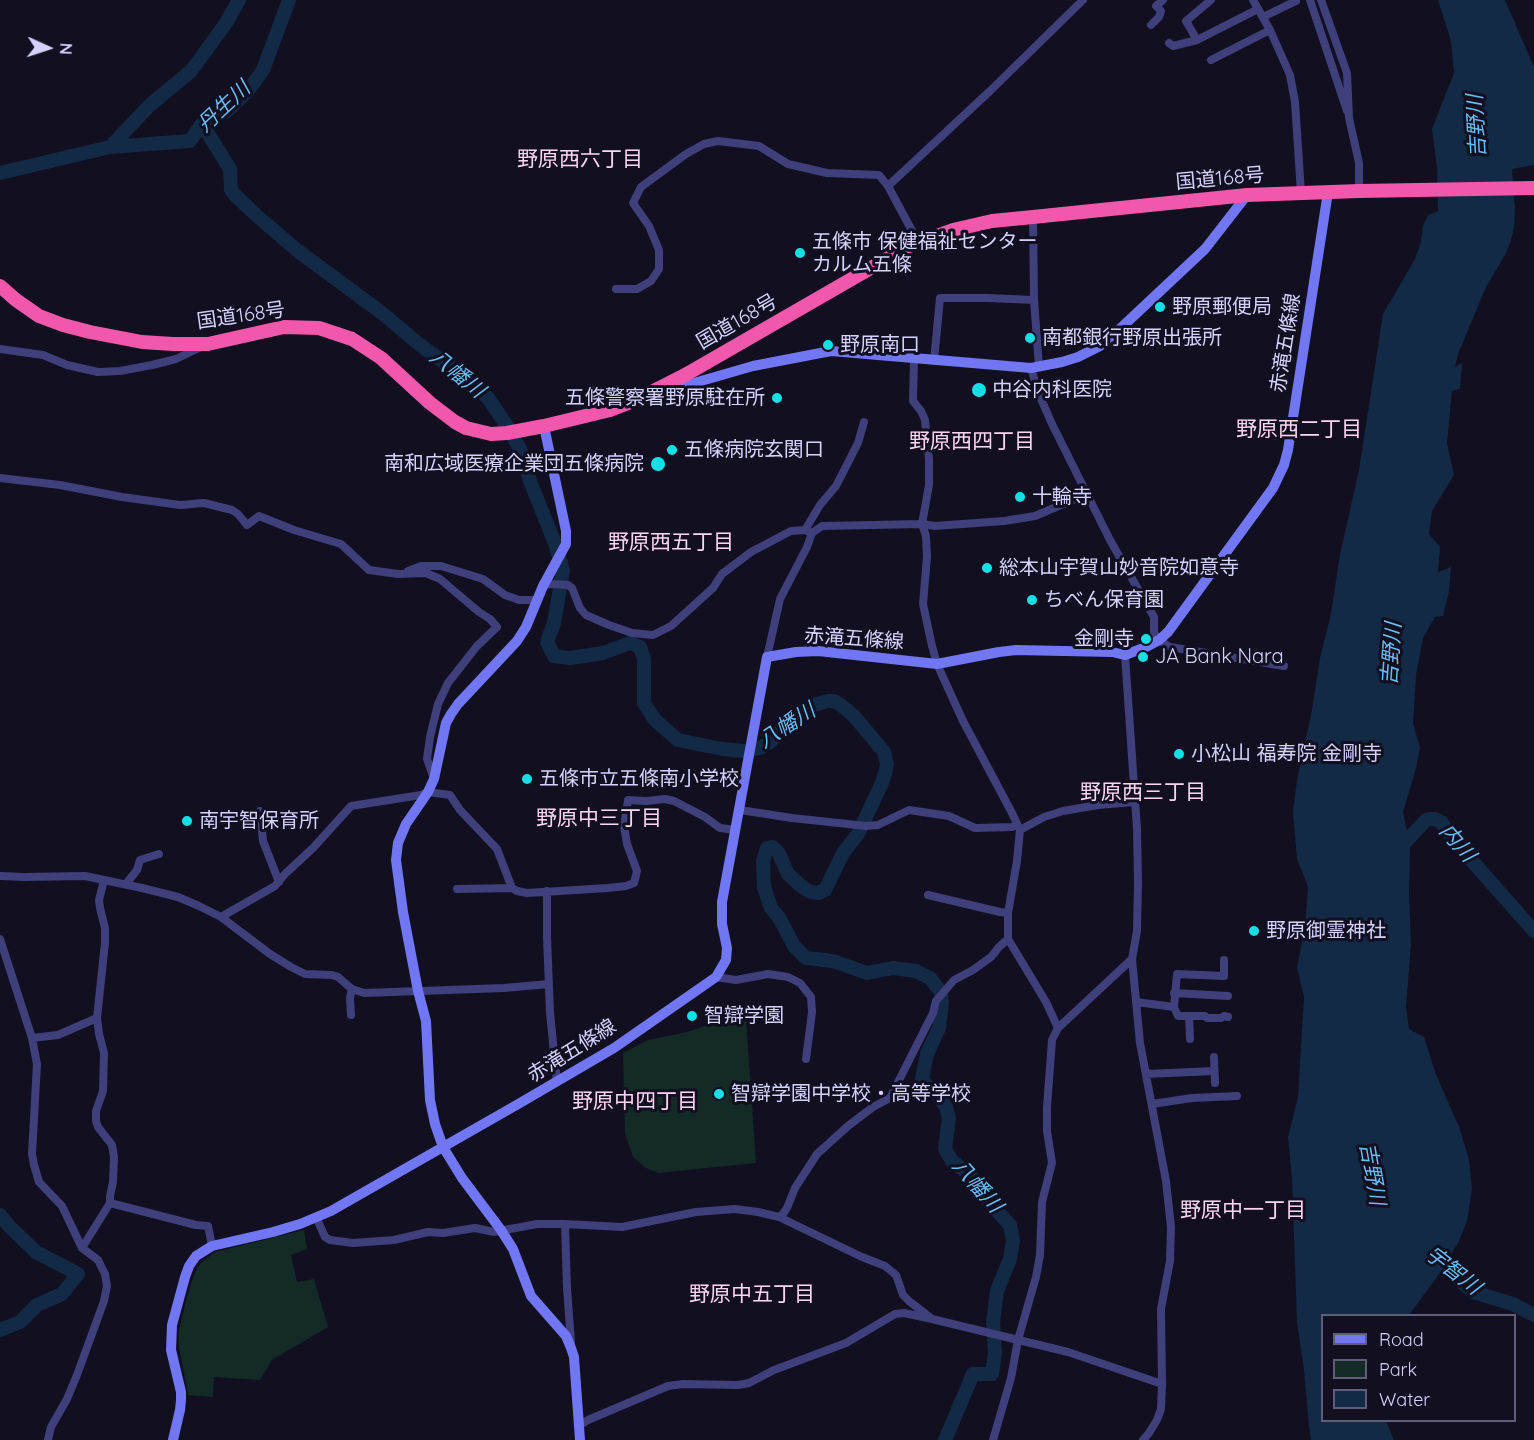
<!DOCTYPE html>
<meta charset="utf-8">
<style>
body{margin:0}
#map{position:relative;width:1534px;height:1440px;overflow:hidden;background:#110f20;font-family:Quicksand,sans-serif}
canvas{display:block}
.legend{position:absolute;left:1321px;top:1314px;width:195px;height:108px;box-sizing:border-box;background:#110f20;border:2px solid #5f5d78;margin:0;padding:8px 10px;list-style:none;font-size:18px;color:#d4d2fb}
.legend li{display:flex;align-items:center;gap:12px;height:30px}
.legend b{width:30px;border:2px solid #5f5d78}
.north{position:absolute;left:18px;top:18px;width:60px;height:60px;-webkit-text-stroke:4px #110f20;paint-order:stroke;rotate:93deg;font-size:16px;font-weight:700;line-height:24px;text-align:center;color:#d4d2fb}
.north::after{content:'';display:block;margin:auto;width:21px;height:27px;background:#d4d2fb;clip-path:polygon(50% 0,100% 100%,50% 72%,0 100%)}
</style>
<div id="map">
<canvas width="1534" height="1440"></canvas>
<ul class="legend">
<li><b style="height:8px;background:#7176f3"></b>Road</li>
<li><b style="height:16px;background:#132a27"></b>Park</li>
<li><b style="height:16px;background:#132a46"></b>Water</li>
</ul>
<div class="north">N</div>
</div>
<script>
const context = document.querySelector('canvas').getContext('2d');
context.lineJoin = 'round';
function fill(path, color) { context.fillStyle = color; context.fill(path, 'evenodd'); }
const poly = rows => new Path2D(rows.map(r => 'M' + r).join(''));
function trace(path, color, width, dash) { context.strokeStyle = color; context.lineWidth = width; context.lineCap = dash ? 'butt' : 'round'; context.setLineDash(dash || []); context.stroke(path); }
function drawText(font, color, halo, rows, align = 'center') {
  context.font = font + ' Quicksand,"Noto Sans JP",sans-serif'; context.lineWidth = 6; context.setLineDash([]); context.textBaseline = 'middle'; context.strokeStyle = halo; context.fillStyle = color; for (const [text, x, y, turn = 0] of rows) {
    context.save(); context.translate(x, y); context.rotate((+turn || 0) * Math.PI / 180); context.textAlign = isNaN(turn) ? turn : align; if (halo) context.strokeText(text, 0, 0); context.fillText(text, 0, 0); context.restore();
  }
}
fill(poly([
 [735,1013,746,1018,756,1163,658,1173,646,1168,633,1157,625,1133,623,1053,648,1040,687,1032,711,1024],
 [304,1230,307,1249,291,1255,297,1282,314,1279,328,1327,272,1360,260,1380,214,1377,213,1397,188,1395,179,1346,179,1330,186,1301,193,1278,197,1268,204,1260,215,1252]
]), '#132a27');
fill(poly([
 [1438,0,1505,0,1534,67,1534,165,1512,169,1515,209,1514,228,1511,240,1506,253,1486,287,1458,354,1455,367,1462,363,1460,389,1452,391,1447,443,1454,475,1432,511,1429,534,1440,547,1438,572,1451,567,1449,591,1443,616,1435,617,1423,638,1416,675,1413,724,1420,747,1416,768,1403,812,1410,846,1409,896,1411,943,1406,1007,1409,1029,1424,1037,1435,1072,1459,1127,1469,1160,1472,1189,1467,1221,1458,1243,1437,1277,1409,1315,1322,1316,1322,1420,1386,1421,1394,1440,1311,1440,1309,1427,1304,1370,1297,1322,1292,1178,1288,1137,1298,1097,1304,997,1297,968,1305,926,1308,887,1297,859,1293,812,1297,780,1312,710,1320,658,1331,614,1340,554,1359,470,1383,314,1415,259,1421,242,1423,226,1428,215,1438,211,1437,168,1432,129,1454,73,1451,41]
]), '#132a46');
trace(poly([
 [202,124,230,169,231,190,236,196,257,216,298,251,382,313,420,345,464,377,488,398,507,426,521,451,530,481,556,546,563,571,554,623,547,642,554,656,570,658,603,653,630,643,640,647,644,659,644,703,655,720,678,740,722,749,745,751,760,748,770,742,794,718,805,710,817,704,828,701,834,701,841,705,854,716,884,752,887,764,885,774,881,785,858,834,843,853,825,890,818,893,810,892,801,886,788,874,778,852,772,847,767,848,763,861,764,887,771,908,780,919,794,946,806,958,833,961,867,973,893,968,916,971,930,978,940,991,942,1001,939,1028,927,1054,922,1079,928,1087,936,1093,946,1107,949,1118,945,1149,952,1161,971,1176,989,1202,1010,1225,1013,1240,1010,1259,997,1291,993,1323,995,1353,992,1374,973,1374,945,1440],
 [110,147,150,105,191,71,226,23,239,0],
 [0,173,110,147,190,141,202,124,227,111,247,92,263,70,289,0],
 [1397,851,1426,820,1430,819,1435,819,1441,822,1458,845,1534,931],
 [0,1215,9,1226,36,1252,78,1274,62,1294,37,1305,20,1322,0,1330],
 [1429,1255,1473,1292,1513,1304,1534,1315]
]), '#132a46', 14);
trace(poly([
 [1211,0,1186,21,1197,40,1258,9],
 [1253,0,1270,30,1290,75,1295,102,1301,193],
 [1310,0,1347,111],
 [1321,0,1347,73,1349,118,1359,163,1359,191],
 [1263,17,1296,1],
 [1151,25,1159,17,1161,11,1156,6,1163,0],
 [1169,43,1173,46,1197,40],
 [1211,60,1270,30],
 [1033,217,1034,300,1039,367],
 [918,242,888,186,990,91,1083,0],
 [616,289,637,289,651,281,659,269,659,250,649,226,633,203,641,187,686,154,704,144,718,141,759,146,788,164,827,173,879,175,888,186],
 [0,349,43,355,67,365,98,372,120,371,152,365,176,359,201,347],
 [914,359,913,401,921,411,925,420,929,459,929,485,922,524,926,536,927,557,923,604,932,646,937,664,963,721,1012,813,1020,830,1017,861,1008,913,1008,939,1046,1002,1058,1028],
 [934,361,940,298,988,298,1034,300],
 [1031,368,1038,392,1052,424,1110,540,1154,617,1154,633,1159,640,1170,647,1284,666],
 [0,478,60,485,122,497,180,505,204,503,232,510,238,514,247,525,259,516,294,530,341,544,369,570,398,574,426,573,440,579,479,612,490,619,497,627,477,646,448,683,438,704,430,737,427,759,434,779],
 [805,530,820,505,836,486,858,443,864,422],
 [408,571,421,566,441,566,483,579,505,595,519,600,537,600],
 [543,586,550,584,568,585,572,588,580,608,586,615,609,625,632,633,653,635,671,626,713,588,722,574,751,552,791,531,805,530,812,533],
 [1125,655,1137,829,1138,882,1137,931,1132,959,1140,1043,1166,1181,1171,1227,1170,1261,1161,1309,1162,1384,1161,1409,1157,1420,1149,1433,1143,1440],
 [767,657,780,599,807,547,812,533,822,526,922,524,935,526,1004,521,1035,516,1087,494],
 [740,810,792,818,866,826,878,825,909,810,949,816,975,828,1012,827,1017,825],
 [260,811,263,841,279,882],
 [1020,830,1044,817,1063,811,1098,805,1134,802],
 [0,876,24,877,85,876,142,888,178,897,199,906,221,917,270,954,291,967,305,974,332,975,338,977,352,989,364,993,504,988,549,984],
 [126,884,137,870,140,860,159,854],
 [457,889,512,888],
 [547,891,547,937,550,1013,557,1082],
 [928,895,1000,912,1008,913],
 [221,917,275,886,285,874,313,848,351,806,421,795,428,792,450,795,460,810,497,849,512,888,517,891,527,893,608,888,626,886,634,883,637,871,627,844,624,826,628,800,646,801,665,799,674,801,705,817,720,828,736,830],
 [0,939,32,1038,37,1064,32,1154,34,1165,39,1182,62,1206,82,1248,98,1260,105,1274,107,1286,104,1301,77,1375,67,1399,51,1427,48,1440],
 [716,977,736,980,768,974,788,977,800,983,811,997,812,1012,806,1059],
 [1174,993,1228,996],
 [1136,1002,1174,1007,1178,1016,1205,1016,1207,1018,1221,1018,1224,1016,1228,1017],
 [1174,1007,1177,974,1224,976,1224,960],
 [351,1015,350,998,352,989],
 [1189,1016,1190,1039],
 [32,1038,58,1035,97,1018],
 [1214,1057,1215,1083],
 [1146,1074,1214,1071],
 [1152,1104,1192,1098,1237,1096],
 [110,1203,196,1225,208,1226,212,1246],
 [316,1217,325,1237,330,1240,353,1243,394,1240,428,1232,443,1233,475,1228,494,1232,537,1224,565,1224,622,1227,696,1212,735,1209,758,1212,779,1217,862,1257,885,1266,896,1275,903,1295,909,1301,932,1319],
 [779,1217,783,1214,787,1208,795,1188,817,1154,848,1126,873,1107,890,1098,933,1013,936,1001,954,980,973,970,991,957,999,947,1008,939],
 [565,1224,567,1288,571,1342],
 [82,1248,110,1203,110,1196,113,1182,114,1157,112,1145,98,1127,96,1121,96,1111,103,1091,104,1053,99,1034,97,1018,105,943,105,928,100,908,99,900,104,880],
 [579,1426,588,1420,668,1386,683,1384,738,1385,749,1383,774,1370,846,1343,895,1314,904,1313,932,1319,1068,1352,1162,1384],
 [993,1440,1011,1378,1018,1340,1036,1277,1040,1255,1042,1202,1052,1163,1047,1131,1047,1107,1052,1040,1058,1028,1132,959]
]), '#3e3f7b', 8);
trace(poly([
 [656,394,753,366,831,351,1031,368,1062,362,1078,357,1100,346,1123,326,1205,249,1247,195],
 [544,426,566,531,566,544,543,586,526,627,517,641,458,704,451,714,446,723,434,779,428,792,406,824,398,843,396,860,403,912,418,991,426,1021,430,1100,435,1124,443,1147,462,1178,501,1230,513,1249,531,1296,566,1336,571,1348,574,1357,580,1440],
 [173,1440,180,1410,181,1400,181,1392,171,1350,172,1325,185,1277,189,1266,196,1256,212,1246,273,1232,300,1224,331,1211,520,1103,614,1048,716,977,726,960,727,948,722,924,722,902,767,657,796,652,818,651,937,664,999,652,1016,650,1112,652,1125,655,1146,647,1159,640,1168,632,1273,488,1284,465,1288,450,1328,192]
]), '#7176f3', 10);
trace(poly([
 [0,286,16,300,39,316,63,325,90,332,142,342,173,344,208,344,284,327,319,328,352,339,381,358,430,403,455,422,466,428,491,434,507,433,544,426,610,410,636,400,685,375,909,246,953,230,992,221,1033,217,1247,195,1359,191,1534,188]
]), '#f157ab', 14);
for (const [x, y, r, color] of [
 [800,253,6,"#13dfe6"],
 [1160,307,6,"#13dfe6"],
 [1030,338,6,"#13dfe6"],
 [828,345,6,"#13dfe6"],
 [979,390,8,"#13dfe6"],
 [777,398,6,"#13dfe6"],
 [672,450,6,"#13dfe6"],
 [658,464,8,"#13dfe6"],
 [1020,497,6,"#13dfe6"],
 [987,568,6,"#13dfe6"],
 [1032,600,6,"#13dfe6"],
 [1146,639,6,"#13dfe6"],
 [1143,657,6,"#13dfe6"],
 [1179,754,6,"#13dfe6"],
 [527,779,6,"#13dfe6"],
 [187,821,6,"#13dfe6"],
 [1254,931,6,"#13dfe6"],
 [692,1016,6,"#13dfe6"],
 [719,1094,6,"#13dfe6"]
]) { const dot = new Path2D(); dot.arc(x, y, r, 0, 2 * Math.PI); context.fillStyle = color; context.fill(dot); trace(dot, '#110f20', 2); }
drawText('20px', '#d4d2fb', '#110f20', [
 ["国道168号",1220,179,-5],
 ["国道168号",241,316,-8],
 ["国道168号",737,322,-30],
 ["赤滝五條線",1286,343,-81],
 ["赤滝五條線",854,639,4],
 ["赤滝五條線",572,1051,-32]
]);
drawText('20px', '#d4d2fb', '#110f20', [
 ["五條市 保健福祉センター",812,242],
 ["カルム五條",812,265],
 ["野原郵便局",1172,307],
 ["南都銀行野原出張所",1042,338],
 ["野原南口",840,345],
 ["中谷内科医院",992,390],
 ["五條警察署野原駐在所",765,398,"right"],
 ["五條病院玄関口",684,450],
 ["南和広域医療企業団五條病院",644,464,"right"],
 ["十輪寺",1032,497],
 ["総本山宇賀山妙音院如意寺",999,568],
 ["ちべん保育園",1044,600],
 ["金剛寺",1134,639,"right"],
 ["JA Bank Nara",1155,657],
 ["小松山 福寿院 金剛寺",1191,754],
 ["五條市立五條南小学校",539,779],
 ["南宇智保育所",199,821],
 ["野原御霊神社",1266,931],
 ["智辯学園",704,1016],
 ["智辯学園中学校・高等学校",731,1094]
], 'left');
drawText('italic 21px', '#69bcf3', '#110f20', [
 ["丹生川",224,107,-43],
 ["吉野川",1477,126,-93],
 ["八幡川",457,374,39],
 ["吉野川",1392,654,-86],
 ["八幡川",787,726,-33],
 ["内川",1457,843,49],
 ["吉野川",1372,1174,80],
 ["八幡川",977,1186,49],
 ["宇智川",1453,1271,38]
]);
drawText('21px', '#fbd4f0', '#110f20', [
 ["野原西六丁目",580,160],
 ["野原西二丁目",1299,430],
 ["野原西四丁目",972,442],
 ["野原西五丁目",671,543],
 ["野原西三丁目",1143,793],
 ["野原中三丁目",599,819],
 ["野原中四丁目",635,1102],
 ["野原中一丁目",1243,1211],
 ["野原中五丁目",752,1295]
]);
</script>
